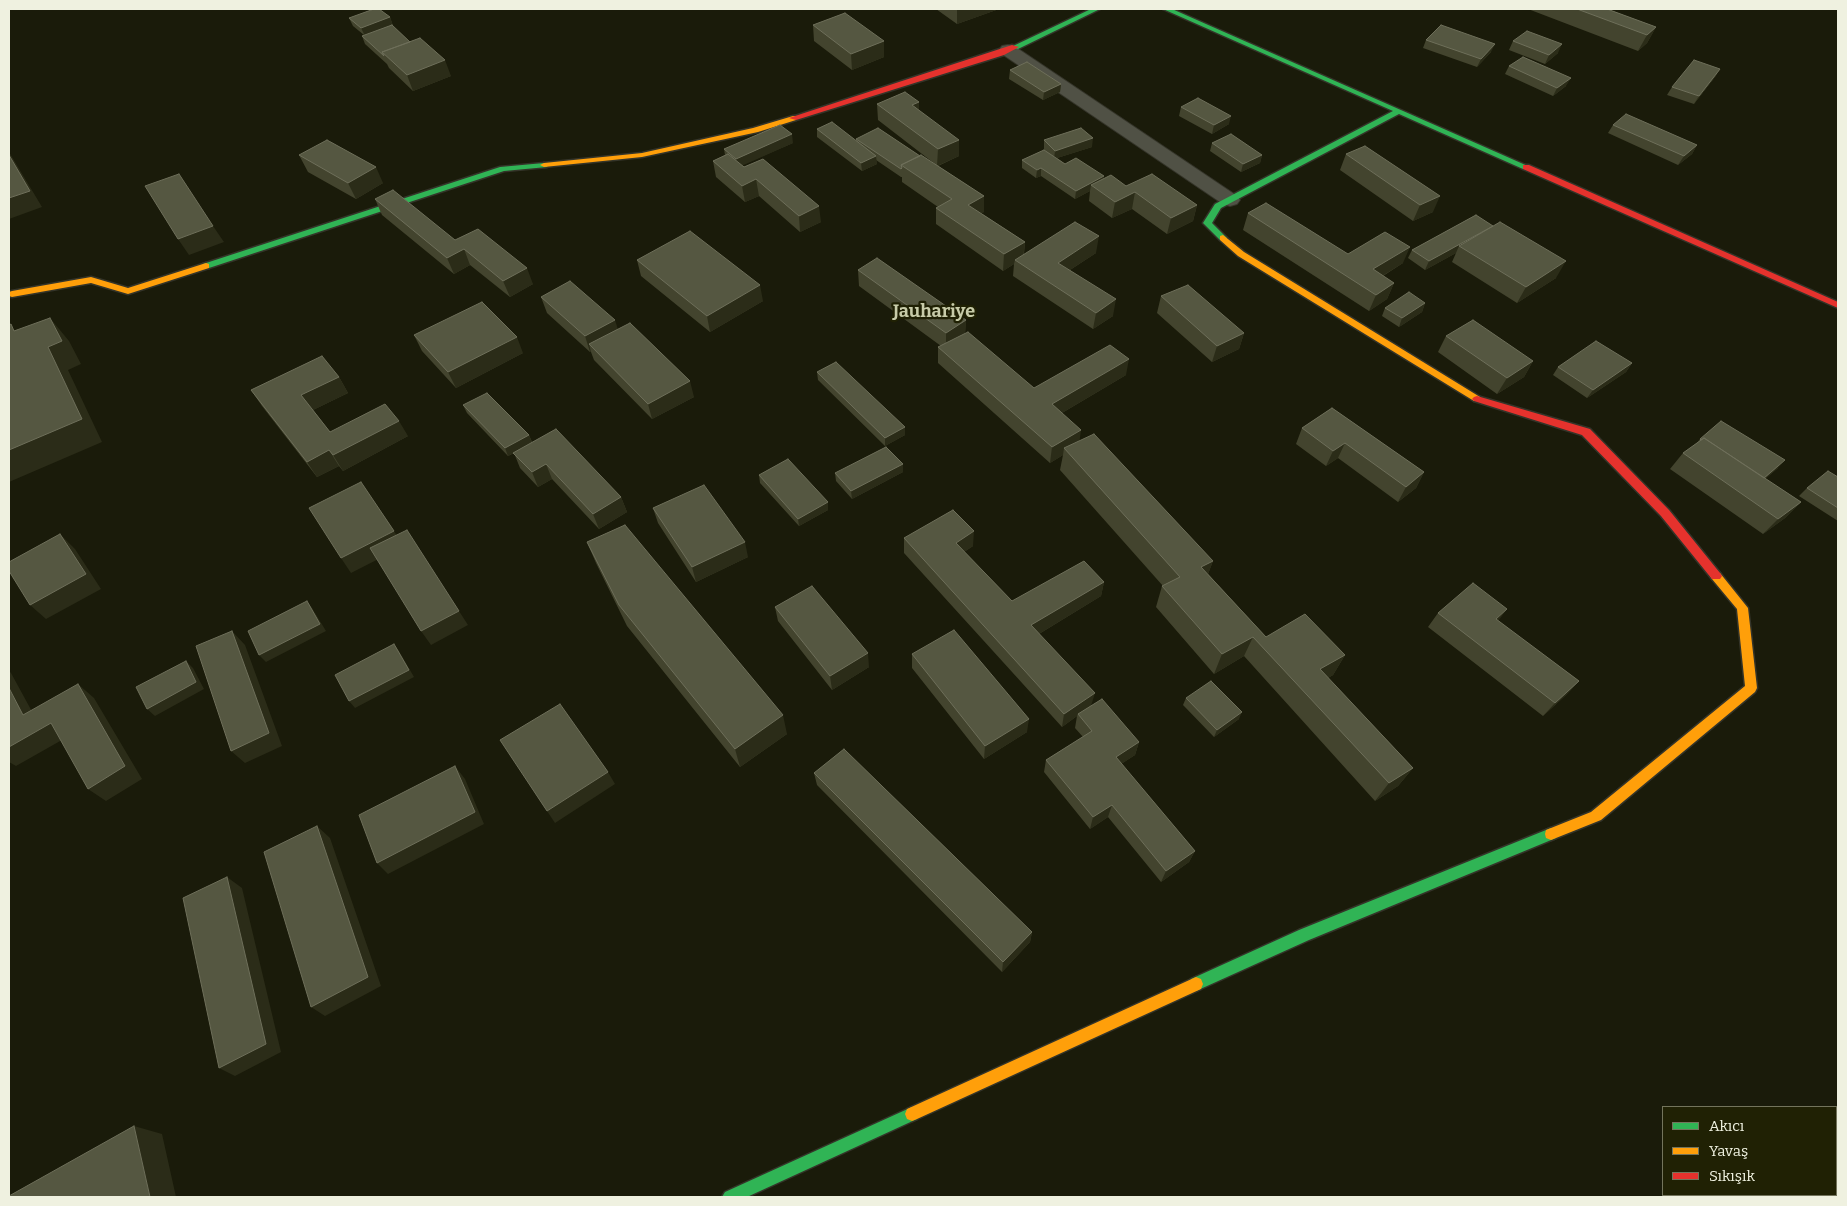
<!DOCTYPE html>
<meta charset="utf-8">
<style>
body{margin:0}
#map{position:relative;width:1847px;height:1206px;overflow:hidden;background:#1a1b0a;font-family:Bitter,serif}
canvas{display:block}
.frame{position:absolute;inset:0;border:10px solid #eff1e0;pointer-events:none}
.legend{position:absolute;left:1662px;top:1106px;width:175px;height:90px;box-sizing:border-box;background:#202104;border:1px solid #73745c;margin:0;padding:6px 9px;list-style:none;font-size:15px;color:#eff1e0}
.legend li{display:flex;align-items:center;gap:10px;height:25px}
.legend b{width:25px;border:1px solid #73745c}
</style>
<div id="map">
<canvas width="1847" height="1206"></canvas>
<div class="frame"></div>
<ul class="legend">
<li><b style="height:6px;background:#30b455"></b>Akıcı</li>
<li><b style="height:6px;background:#ff9f0a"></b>Yavaş</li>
<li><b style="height:6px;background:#e5322d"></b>Sıkışık</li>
</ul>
</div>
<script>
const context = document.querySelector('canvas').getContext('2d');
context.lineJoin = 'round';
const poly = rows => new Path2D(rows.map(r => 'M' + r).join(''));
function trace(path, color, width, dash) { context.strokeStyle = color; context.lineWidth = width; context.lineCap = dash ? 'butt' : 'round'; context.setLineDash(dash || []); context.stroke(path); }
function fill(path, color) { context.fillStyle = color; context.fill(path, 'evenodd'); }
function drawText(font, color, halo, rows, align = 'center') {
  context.font = font + ' Bitter,serif'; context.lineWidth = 4.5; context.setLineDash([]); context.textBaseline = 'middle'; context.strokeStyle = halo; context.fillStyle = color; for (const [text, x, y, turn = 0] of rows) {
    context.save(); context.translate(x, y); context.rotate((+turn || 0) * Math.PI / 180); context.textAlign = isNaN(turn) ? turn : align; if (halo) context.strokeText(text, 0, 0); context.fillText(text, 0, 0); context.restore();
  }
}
const street = poly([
 [1008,45,1014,46,1237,196,1240,200,1237,204,1230,206,1223,204,1002,54,999,50,1002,46,1008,45]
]);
const fast = poly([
 [1091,9,1100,9,1018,49,1011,47,1091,9],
 [1163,9,1172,9,1530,167,1523,169,1399,114,1221,208,1212,223,1227,238,1226,240,1220,240,1203,223,1215,204,1393,111,1163,9],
 [544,163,548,165,547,167,504,171,209,268,203,268,202,266,203,264,500,167,544,163],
 [1551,828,1556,830,1557,834,1556,838,1309,940,1196,991,1191,989,1189,984,1191,979,1299,930,1551,828],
 [912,1107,917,1109,919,1114,917,1119,747,1197,722,1197,725,1192,912,1107]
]);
const slow = poly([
 [793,116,796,116,796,120,758,132,642,157,544,167,540,165,544,163,642,153,753,128,793,116],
 [1223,235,1244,252,1480,397,1482,399,1480,401,1474,401,1238,256,1220,240,1220,236,1223,235],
 [206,263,209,264,209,268,128,294,91,283,12,297,9,296,9,292,12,291,91,277,128,288,206,263],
 [1716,572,1720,573,1748,608,1757,688,1755,692,1601,820,1551,840,1546,838,1545,834,1546,830,1591,812,1745,686,1737,609,1712,579,1710,576,1712,573,1716,572],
 [1196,977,1201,979,1203,984,1201,989,917,1119,912,1121,907,1119,905,1114,907,1109,1196,977]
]);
const jam = poly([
 [1012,45,1019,47,1004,55,796,120,789,118,1012,45],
 [1523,165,1529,165,1838,302,1838,308,1523,169,1523,165],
 [1477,396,1590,429,1669,510,1720,573,1722,576,1720,579,1712,579,1661,516,1582,435,1474,401,1472,399,1474,397,1477,396]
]);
trace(street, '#343429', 2);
trace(fast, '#343429', 3);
trace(slow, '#343429', 3);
trace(jam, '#343429', 3);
fill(street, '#505145');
fill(fast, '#30b455');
fill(slow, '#ff9f0a');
fill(jam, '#e5322d');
fill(poly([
 [936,9,999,9,957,24],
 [1528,9,1607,9,1656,27,1647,43,1638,51],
 [390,17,393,26,392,26,410,42,451,76,413,91,389,68,387,64,365,44,362,36,364,35,353,26,349,18],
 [813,25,884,41,884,57,852,70,814,41],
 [1426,40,1491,52,1477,67,1423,48],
 [1513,41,1558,53,1545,64,1509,50],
 [1509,66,1566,86,1553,96,1505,74],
 [1720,69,1715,77,1694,104,1667,95,1672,87],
 [1010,70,1061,84,1060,92,1043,100,1009,79],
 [919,102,919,110,959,156,938,166,984,196,984,212,981,213,1025,242,1024,254,1096,253,1070,270,1113,316,1093,329,1013,276,1014,264,1003,271,936,224,936,208,938,207,902,182,902,177,901,177,876,160,877,164,862,171,817,137,817,129,856,141,856,139,920,156,935,164,878,120,877,104],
 [1181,107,1229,124,1212,134,1179,116],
 [1613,125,1697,145,1692,154,1678,165,1608,133],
 [1044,140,1092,147,1057,158,1065,164,1104,179,1126,186,1197,205,1193,221,1167,234,1132,209,1112,218,1089,201,1090,191,1075,199,1041,176,1036,178,1022,168,1022,160,1046,152,1044,149],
 [793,143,742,165,821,222,800,232,759,196,745,202,716,177,713,161,725,155,724,149],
 [1212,143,1262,155,1260,163,1241,172,1210,151],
 [1346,154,1433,212,1413,221,1340,170],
 [299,155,383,183,356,199,308,172],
 [375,199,455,240,533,284,510,297,470,265,454,274,382,215],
 [1248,213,1348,254,1403,263,1383,276,1394,283,1387,299,1369,311,1243,230],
 [1476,215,1556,278,1517,303,1452,262,1456,253,1425,270,1408,258,1412,250],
 [637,260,763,301,710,332,641,276],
 [858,270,966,320,965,333,1034,388,1126,375,1062,413,1079,441,1213,561,1208,574,1266,637,1345,655,1333,675,1328,678,1413,768,1398,786,1375,801,1244,656,1214,674,1156,607,1162,586,1163,586,1060,470,1063,455,1050,463,938,363,938,347,941,346,859,286],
 [1161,296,1244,333,1239,349,1212,362,1157,313],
 [541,297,618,330,694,397,652,419,594,360,591,352,590,352,547,313],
 [1425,303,1422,312,1399,327,1382,316,1385,308],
 [414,335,523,353,456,388,422,351],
 [1446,336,1533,361,1524,377,1497,394,1438,352],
 [1632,363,1626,372,1587,398,1553,375,1558,367],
 [817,372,905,427,905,435,885,446,818,380],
 [339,377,348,393,313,410,330,432,408,436,343,471,339,466,317,477,262,406,251,390],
 [463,405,529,435,532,442,621,497,627,512,599,529,552,479,538,487,520,468,514,453,508,456,467,413],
 [1332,408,1424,472,1416,488,1398,502,1338,458,1326,466,1296,444,1302,428],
 [1700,439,1778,468,1765,479,1801,502,1785,518,1763,534,1670,469,1683,453,1697,443],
 [903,464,903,472,852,499,836,481,835,473],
 [759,475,828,502,828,510,799,526,760,483],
 [1838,477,1838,521,1799,496,1807,488],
 [653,508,748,557,696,582,658,523],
 [904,538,973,546,964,552,1012,601,1104,582,1101,596,1039,634,1091,706,1139,742,1135,755,1121,764,1195,851,1189,862,1161,882,1108,817,1090,829,1044,772,1046,760,1083,737,1075,728,1077,716,1062,727,904,553],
 [587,542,787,734,740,767,627,626,596,563],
 [775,607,869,667,832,690,778,621],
 [1438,613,1498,621,1579,681,1566,695,1543,716,1428,627],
 [912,654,1027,732,984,759,912,668],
 [1186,698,1239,719,1214,737,1183,705],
 [814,773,1032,932,1030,942,1002,972,817,785]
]), '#43442e');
fill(poly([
 [957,9,999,9,957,24],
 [390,17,393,26,365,36,361,28],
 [1656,27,1647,43,1638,51,1647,35],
 [884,41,884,57,852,70,851,54],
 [1495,44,1491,52,1477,67,1481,59],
 [1562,44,1558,53,1545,64,1549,55],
 [445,60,451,76,413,91,407,75],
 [1720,69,1715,77,1694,104,1699,96],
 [1571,78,1566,86,1553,96,1557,88],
 [1061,84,1060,92,1043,100,1044,92],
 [919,102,919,118,912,105],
 [1231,116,1229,124,1212,134,1214,125],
 [792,134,793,143,737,168,736,159],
 [1093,138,1092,147,1054,159,1055,151],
 [959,140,959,156,937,166,938,149],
 [1697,145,1692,154,1678,165,1684,156],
 [9,152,42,207,9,219],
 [1262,155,1260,163,1241,172,1243,164],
 [876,156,877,164,862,171,861,163],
 [376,167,383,183,356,199,348,183],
 [1041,168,1041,176,1036,178,1037,170],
 [1104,176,1103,185,1091,185,1090,191,1075,199,1076,191],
 [756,179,759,196,745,202,742,186],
 [1135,192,1132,209,1112,218,1115,202],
 [984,196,984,212,968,221,968,205],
 [1440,196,1433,212,1413,221,1420,205],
 [1197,205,1193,221,1167,234,1171,218],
 [819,206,821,222,800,232,799,216],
 [213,226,224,242,189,255,178,239],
 [1493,226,1459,246,1456,253,1425,270,1429,261],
 [1099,236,1096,253,1056,279,1058,263],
 [1025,242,1023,258,1015,260,1014,264,1003,271,1004,254],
 [1410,247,1403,263,1366,286,1373,269],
 [464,249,470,265,454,274,447,258],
 [1566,261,1556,278,1517,303,1526,287],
 [527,268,533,284,510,297,503,281],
 [1394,283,1387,299,1369,311,1376,295],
 [760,285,763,301,710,332,707,316],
 [1116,299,1113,316,1093,329,1096,313],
 [1425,303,1422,312,1399,327,1402,318],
 [50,318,69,341,81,364,68,370,102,442,9,482,9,450,48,347],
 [615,320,620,336,589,344,591,352,590,352,585,336],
 [966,320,965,337,946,349,946,333],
 [1244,333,1239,349,1212,362,1217,346],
 [517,337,523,353,456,388,448,372],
 [1129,359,1126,375,1050,420,1052,404],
 [1533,361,1524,377,1497,394,1507,378],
 [1632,363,1626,372,1587,398,1593,390],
 [339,377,348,393,311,411,301,395],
 [690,381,694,397,652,419,648,404],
 [399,421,408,436,343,471,333,455],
 [905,427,905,435,885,446,885,438],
 [1081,430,1079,445,1064,448,1063,455,1050,463,1052,447],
 [529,435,532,443,508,456,505,448],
 [1345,443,1338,458,1326,466,1333,451],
 [329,450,339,466,317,477,307,462],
 [1785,460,1778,468,1756,487,1764,479],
 [546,464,552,479,538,487,532,472],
 [903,464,903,472,852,499,851,491],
 [1424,472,1416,488,1398,502,1406,487],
 [621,497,627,512,599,529,593,514],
 [828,502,828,510,799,526,798,519],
 [1801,502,1785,518,1763,534,1778,519],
 [394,531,404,546,351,573,341,558],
 [974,531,973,546,955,558,956,543],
 [60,534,75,549,101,589,46,619,30,605],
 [745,542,748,557,696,582,692,567],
 [1213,561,1205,582,1201,567],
 [1104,582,1101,596,1029,640,1031,625],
 [307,601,312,608,326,631,266,662,259,655],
 [1507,609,1496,624,1496,619],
 [459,611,468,625,431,645,421,631],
 [232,631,245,645,282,746,245,763,231,751],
 [1253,637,1244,656,1214,674,1222,654],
 [394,644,399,651,414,677,355,708,349,701],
 [868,653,869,667,832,690,830,676],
 [1345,655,1333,675,1310,689,1320,669],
 [186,661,193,668,204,689,155,716,147,709],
 [9,671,11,673,41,728,23,715,9,688],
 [1579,681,1566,695,1543,716,1555,703],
 [78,684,94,698,142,779,106,801,88,789],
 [1095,693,1091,706,1078,714,1077,716,1062,727,1064,714],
 [1242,712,1239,719,1214,737,1217,730],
 [783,715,787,734,740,767,735,749],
 [1029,719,1027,732,984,759,985,746],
 [51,723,69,736,16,766,9,762,9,747],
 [1139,742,1135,755,1112,770,1116,757],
 [455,766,465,779,484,824,388,874,377,863],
 [1413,768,1398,786,1375,801,1389,783],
 [608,772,615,784,555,823,547,811],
 [1112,805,1108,817,1090,829,1093,817],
 [317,826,330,838,381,986,325,1016,311,1007],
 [1195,851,1189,862,1161,882,1166,871],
 [227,877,242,888,281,1052,235,1076,219,1068],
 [1032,932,1030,942,1002,972,1003,962],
 [134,1126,162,1134,176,1197,150,1197]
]), '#2b2c18');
const building = poly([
 [374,9,379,9,390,17,361,28,349,18,374,9],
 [1577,9,1607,9,1656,27,1647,35,1577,9],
 [845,13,884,41,851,54,813,25,845,13],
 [392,25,410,42,382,52,384,56,362,36,392,25],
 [1441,25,1495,44,1481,59,1426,40,1441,25],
 [1527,31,1562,44,1549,55,1513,41,1527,31],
 [420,38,445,60,407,75,382,52,420,38],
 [1523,57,1571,78,1557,88,1509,66,1523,57],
 [1694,60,1720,69,1699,96,1672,87,1694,60],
 [1027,62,1061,84,1044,92,1010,70,1027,62],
 [905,92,919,102,912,105,959,140,938,149,877,104,905,92],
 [1198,98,1231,116,1214,125,1181,107,1198,98],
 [1626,114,1697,145,1684,156,1613,125,1626,114],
 [832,122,876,156,861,163,817,129,832,122],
 [780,125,792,134,736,159,724,149,780,125],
 [878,128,920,156,901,165,902,168,901,169,856,139,878,128],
 [1081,128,1093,138,1055,151,1044,140,1081,128],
 [1231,134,1262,155,1243,164,1212,143,1231,134],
 [327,140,376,167,348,183,299,155,327,140],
 [1365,146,1440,196,1420,205,1346,154,1365,146],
 [1044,150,1065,164,1076,158,1104,176,1076,191,1041,168,1037,170,1022,160,1044,150],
 [728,154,744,167,763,159,819,206,799,216,756,179,742,186,713,161,728,154],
 [9,155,30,191,9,198,9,155],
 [921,155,984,196,968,205,1025,242,1004,254,936,208,952,199,901,165,921,155],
 [179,174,213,226,178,239,145,186,179,174],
 [1152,174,1197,205,1171,218,1135,192,1115,202,1091,185,1111,175,1126,186,1152,174],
 [393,190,455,240,478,229,527,268,503,281,464,249,447,258,375,199,393,190],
 [1266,203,1348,254,1385,232,1410,247,1373,269,1394,283,1376,295,1248,213,1266,203],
 [1476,215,1493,226,1429,261,1412,250,1476,215],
 [1075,222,1099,236,1058,263,1116,299,1096,313,1015,260,1075,222],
 [1500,222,1566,261,1526,287,1459,246,1500,222],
 [690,231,760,285,707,316,637,260,690,231],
 [877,258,966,320,946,333,858,270,877,258],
 [570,281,615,320,585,336,541,297,570,281],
 [1188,285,1244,333,1217,346,1161,296,1188,285],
 [1409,292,1425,303,1402,318,1385,308,1409,292],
 [482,302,517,337,448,372,414,335,482,302],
 [50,318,62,341,48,347,82,419,9,450,9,325,11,324,14,331,50,318],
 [1473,320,1533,361,1507,378,1446,336,1473,320],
 [630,323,690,381,648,404,589,344,630,323],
 [968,332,1034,388,1110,345,1129,359,1052,404,1081,430,1052,447,938,347,968,332],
 [1596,341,1632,363,1593,390,1558,367,1596,341],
 [322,356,339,377,301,395,330,432,385,404,399,421,333,455,329,450,307,462,251,390,322,356],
 [836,362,905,427,885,438,817,372,836,362],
 [487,393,529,435,505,448,463,405,487,393],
 [1332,408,1424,472,1406,487,1345,443,1333,451,1302,428,1332,408],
 [1721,421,1785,460,1764,478,1704,438,1701,440,1700,439,1721,421],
 [556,429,621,497,593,514,546,464,532,472,513,453,556,429],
 [1094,434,1213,561,1201,567,1266,637,1305,614,1345,655,1320,669,1413,768,1389,783,1253,637,1222,654,1162,586,1180,577,1064,448,1094,434],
 [1704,438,1801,502,1778,519,1683,453,1704,438],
 [886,447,903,464,851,491,835,473,886,447],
 [788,459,828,502,798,519,759,475,788,459],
 [1828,471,1838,477,1838,508,1807,488,1828,471],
 [361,482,394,531,341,558,309,508,361,482],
 [704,485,745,542,692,567,653,508,704,485],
 [953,510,974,531,956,543,1012,601,1084,561,1104,582,1031,625,1095,693,1064,714,904,538,953,510],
 [625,525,783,715,735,749,619,605,587,542,625,525],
 [407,530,459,611,421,631,370,548,407,530],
 [60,534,86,574,30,605,9,571,9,562,60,534],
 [1473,583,1507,609,1496,619,1579,681,1555,703,1438,613,1473,583],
 [812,586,868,653,830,676,775,607,812,586],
 [307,601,320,624,259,655,248,631,307,601],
 [954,630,1029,719,985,746,912,654,954,630],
 [232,631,269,733,231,751,196,646,232,631],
 [394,644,409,670,349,701,335,675,394,644],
 [186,661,196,682,147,709,136,687,186,661],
 [1211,681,1242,712,1217,730,1186,698,1211,681],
 [78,684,125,766,88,789,51,723,9,747,9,688,23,715,78,684],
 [1102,699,1139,742,1116,757,1195,851,1166,871,1112,805,1093,817,1046,760,1092,731,1078,714,1102,699],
 [560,704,608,772,547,811,500,740,560,704],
 [844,749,1032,932,1003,962,814,773,844,749],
 [455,766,475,812,377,863,359,815,455,766],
 [317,826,368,977,311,1007,264,852,317,826],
 [227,877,266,1044,219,1068,183,898,227,877],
 [134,1126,150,1197,9,1197,9,1196,134,1126]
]);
fill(building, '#555741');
trace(building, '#6e6f5a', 1);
drawText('bold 18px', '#c8cca9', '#202104', [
 ["Jauhariye",934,312]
]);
</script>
